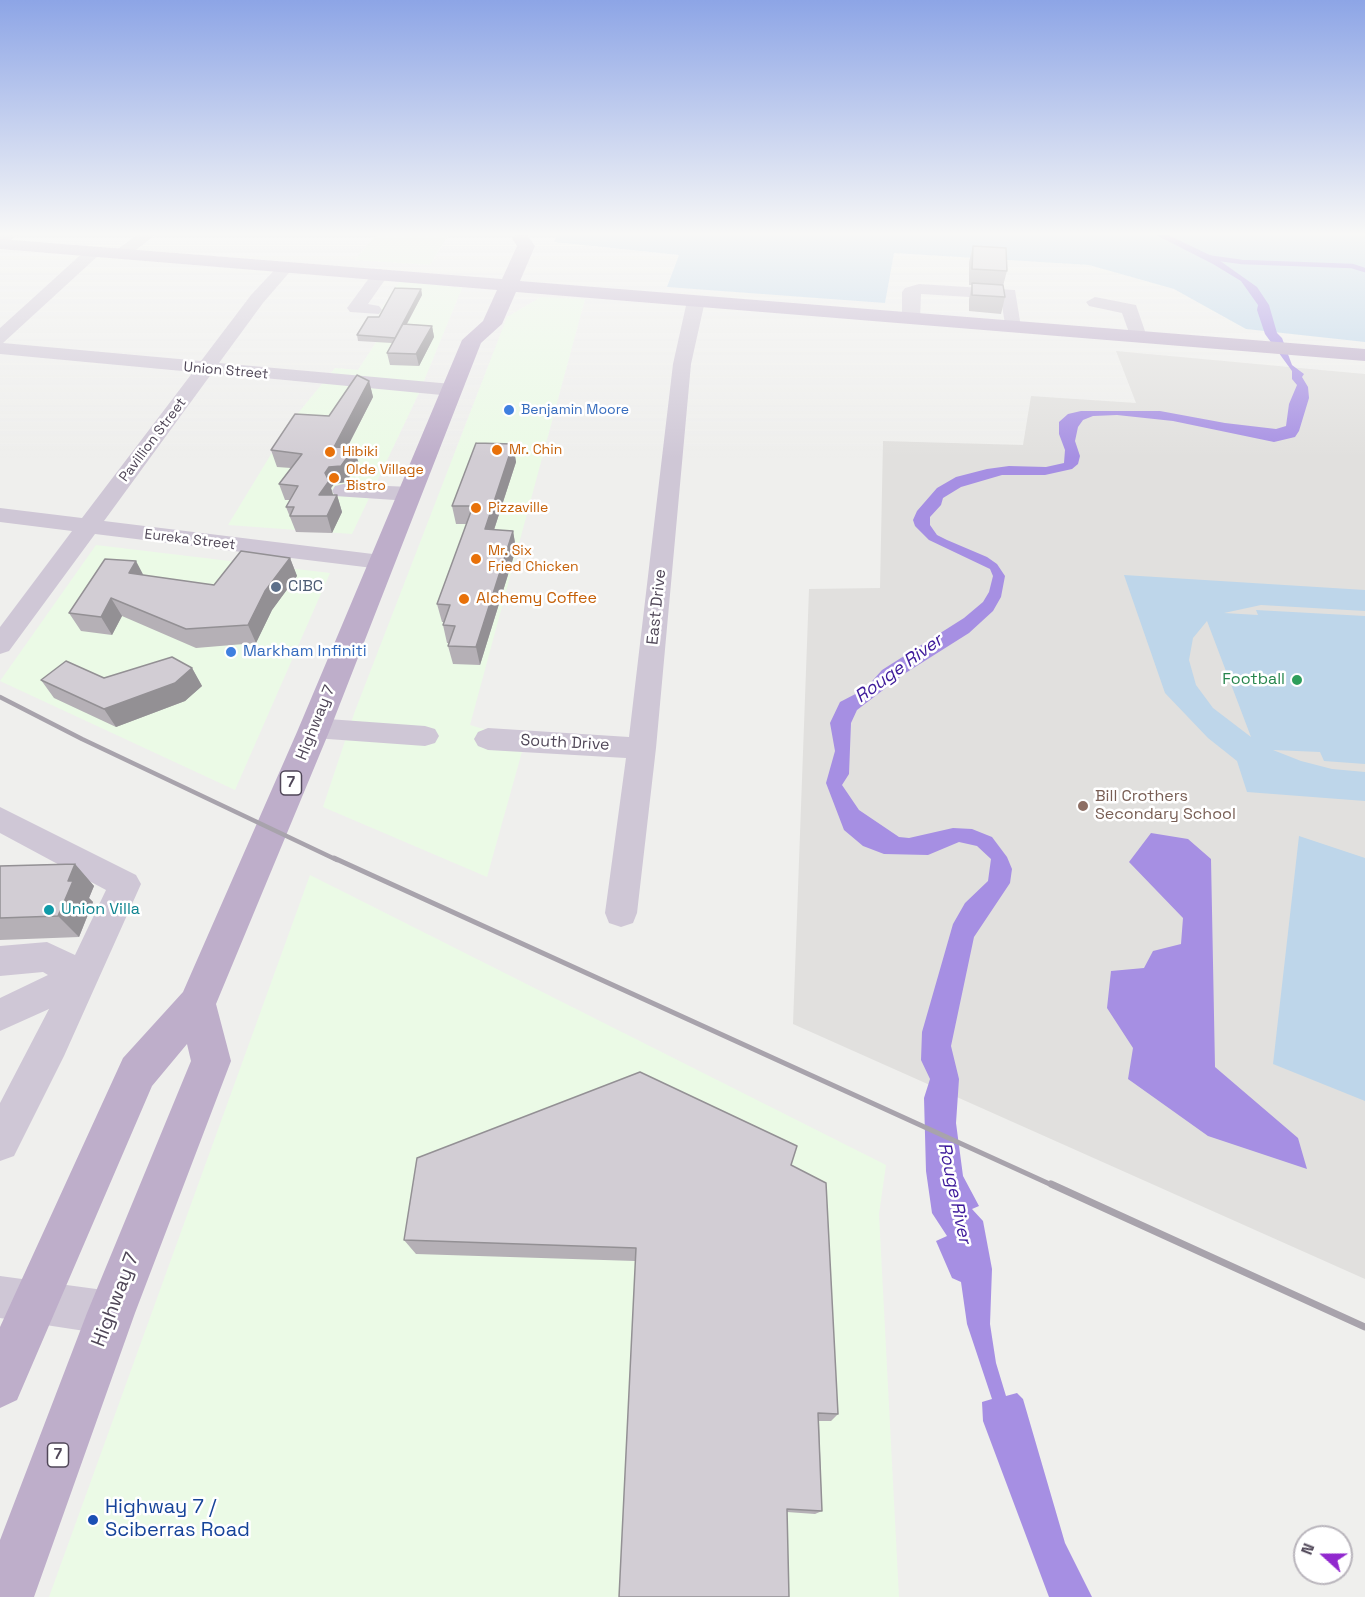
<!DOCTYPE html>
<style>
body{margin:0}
#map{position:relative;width:1365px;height:1597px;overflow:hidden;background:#efefed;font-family:"Space Grotesk",sans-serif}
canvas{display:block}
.north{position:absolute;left:1293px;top:1525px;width:60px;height:60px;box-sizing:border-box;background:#fff;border:2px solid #b9b5bc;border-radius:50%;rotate:291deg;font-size:16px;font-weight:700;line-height:24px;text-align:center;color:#504758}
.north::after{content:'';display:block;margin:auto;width:21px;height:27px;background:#9128ce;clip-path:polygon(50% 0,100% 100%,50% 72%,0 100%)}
</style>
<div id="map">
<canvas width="1365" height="1597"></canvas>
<div class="north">N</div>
</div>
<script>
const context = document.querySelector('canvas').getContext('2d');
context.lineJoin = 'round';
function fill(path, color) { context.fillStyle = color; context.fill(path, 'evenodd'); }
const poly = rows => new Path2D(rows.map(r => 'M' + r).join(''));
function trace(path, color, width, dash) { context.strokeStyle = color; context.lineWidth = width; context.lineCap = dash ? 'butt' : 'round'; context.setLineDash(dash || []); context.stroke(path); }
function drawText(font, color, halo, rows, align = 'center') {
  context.font = font + ' "Space Grotesk",sans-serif'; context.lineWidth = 5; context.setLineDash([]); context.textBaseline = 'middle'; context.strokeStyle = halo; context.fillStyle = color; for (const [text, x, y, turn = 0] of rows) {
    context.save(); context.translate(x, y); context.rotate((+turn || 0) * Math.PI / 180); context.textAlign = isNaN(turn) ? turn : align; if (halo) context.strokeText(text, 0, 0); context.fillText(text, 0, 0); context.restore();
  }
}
fill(poly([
 [376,235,448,235,430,265,355,260],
 [400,281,462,288,419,393,352,534,228,525,290,423,335,368,358,370,393,316,378,314],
 [541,297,585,299,470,725,525,741,487,877,323,807,355,711,507,317],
 [96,545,330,573,235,790,0,681],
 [310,875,886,1165,879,1214,899,1597,49,1597]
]), '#ebfae6');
fill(poly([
 [1116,351,1365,374,1365,1279,793,1024,809,589,880,588,883,441,1023,445,1031,396,1136,403]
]), '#e1e0de');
fill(poly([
 [557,235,1365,235,1365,342,1246,329,1174,289,1089,265,894,253,885,303,667,287,679,255,554,242],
 [1124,575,1365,590,1365,611,1261,605,1224,613,1258,615,1256,610,1365,616,1365,764,1324,761,1320,752,1273,750,1301,761,1332,769,1365,772,1365,801,1247,792,1237,761,1208,738,1165,693],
 [1207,621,1251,737,1213,708,1196,685,1189,660,1193,638],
 [1299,836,1365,858,1365,1101,1273,1064]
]), '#bed6ea');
fill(poly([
 [1156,235,1168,235,1216,258,1257,287,1269,305,1277,333,1282,338,1292,365,1304,374,1302,377,1308,387,1309,398,1299,431,1295,437,1274,442,1173,421,1117,415,1093,416,1083,420,1078,427,1075,441,1080,456,1078,464,1072,469,1045,475,1002,475,961,487,943,498,941,505,930,517,930,525,937,535,947,540,987,557,997,564,1005,576,1001,597,993,611,969,633,904,674,857,710,851,723,849,774,842,785,859,810,899,837,909,838,953,828,972,829,992,837,1007,857,1012,869,1010,883,974,937,951,1046,959,1079,956,1123,963,1176,979,1206,972,1209,983,1221,992,1269,990,1324,996,1363,1006,1396,1017,1393,1023,1399,1065,1543,1092,1597,1049,1597,983,1421,982,1402,992,1399,967,1324,961,1282,952,1278,936,1241,947,1236,932,1213,926,1171,924,1098,930,1079,921,1060,922,1032,953,924,965,903,988,881,991,859,977,846,959,842,928,855,884,854,863,846,844,830,826,783,835,751,830,723,840,702,865,689,882,670,964,618,983,602,989,592,993,576,990,569,929,540,915,526,913,520,917,511,937,488,956,477,987,469,1009,466,1046,467,1064,463,1065,450,1059,434,1059,422,1068,414,1081,411,1160,411,1225,423,1276,429,1286,426,1289,404,1297,385,1292,379,1292,371,1265,334,1257,310,1258,305,1241,281,1213,264],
 [1151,833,1188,839,1211,859,1215,1067,1298,1138,1307,1169,1208,1136,1128,1079,1133,1048,1107,1008,1111,971,1144,968,1153,951,1181,944,1183,918,1129,862]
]), '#a68fe3');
trace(poly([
 [1206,257,1242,262,1352,266,1365,270]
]), '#a68fe3', 4.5);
fill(poly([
 [0,235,19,235,0,246,0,235],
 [137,235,155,235,127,257,115,257,113,254,115,251,137,235],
 [93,247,99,249,101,252,99,255,3,343,201,361,251,295,280,264,286,262,294,267,263,303,219,363,452,384,462,390,452,396,212,373,104,521,381,555,389,557,393,562,389,567,381,569,95,534,9,651,0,654,0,627,72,531,0,522,0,508,82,518,193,372,0,354,0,328,87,249,93,247],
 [381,269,389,274,368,304,379,306,382,310,379,314,350,312,347,308,350,304,375,270,381,269],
 [919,284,1015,290,1021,327,1012,332,1006,331,1001,299,921,294,920,319,917,323,905,323,902,319,902,292,905,288,919,284],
 [696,296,705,301,691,364,656,748,637,913,633,923,621,927,609,923,605,913,626,758,488,750,478,746,474,739,478,732,488,728,629,737,673,364,687,301,696,296],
 [1095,297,1136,305,1147,337,1144,341,1132,341,1122,313,1089,306,1086,302,1095,297],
 [343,484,410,487,418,489,421,494,418,499,410,501,335,496,332,491,335,486,343,484],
 [314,718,425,726,435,729,439,736,435,743,425,746,314,738,304,735,300,728,304,721,314,718],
 [0,807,136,875,141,884,64,1056,14,1156,0,1161,0,1103,49,1009,0,1031,0,998,48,975,43,972,0,976,0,946,47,942,75,955,106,890,0,833,0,807],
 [0,1276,111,1291,126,1298,133,1313,126,1328,111,1335,0,1318,0,1276]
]), '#cfc7d6');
fill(poly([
 [515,235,527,235,535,246,520,281,1365,349,1365,361,516,292,502,324,481,343,329,732,216,1004,231,1061,135,1313,34,1597,0,1597,0,1540,87,1313,191,1061,187,1044,152,1086,17,1400,0,1408,0,1327,123,1058,183,992,297,732,462,340,483,321,497,290,0,249,0,239,502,279,517,246,512,238,515,235]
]), '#beaeca');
trace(poly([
 [0,697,82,739,337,860]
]), '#a8a3ac', 4.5);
trace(poly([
 [334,858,1054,1186]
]), '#a8a3ac', 5);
trace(poly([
 [1051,1184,1365,1327]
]), '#a8a3ac', 7);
fill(poly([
 [973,246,1007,271,1003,286,1005,297,1001,314,969,311,969,299,972,285,969,285,969,262],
 [421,289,422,295,407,324,432,326,434,337,419,366,390,365,387,353,392,343,358,341,357,335,379,317],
 [369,381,373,397,347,448,359,464,346,482,334,484,331,488,333,495,337,495,342,512,332,533,296,532,286,507,290,500,285,500,279,484,291,468,277,467,271,450,329,416],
 [513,444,516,462,494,530,513,531,516,549,480,665,453,664,448,646,449,643,447,643,443,625,444,622,442,622,437,604,467,524,456,524,452,506],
 [290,558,297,576,272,610,256,643,196,648,122,616,112,635,81,631,69,613,143,575,214,585],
 [192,668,202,686,185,701,116,727,54,698,41,680,104,678],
 [75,864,94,886,89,898,93,902,79,937,0,940,0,866],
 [791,1165,838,1414,831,1421,819,1421,822,1511,815,1514,787,1512,635,1261,416,1254,404,1240]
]), '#b5b0b6');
fill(poly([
 [421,289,422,295,396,344,395,338],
 [432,326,434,337,419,366,416,354],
 [369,381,373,397,339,463,334,447],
 [513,444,516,462,488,548,485,529],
 [354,448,359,464,346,482,334,484,331,488,334,498,319,495,325,473,329,467],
 [337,495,342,512,332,533,327,516],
 [513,531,516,549,480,665,476,647],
 [290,558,297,576,272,610,256,643,248,625,265,591],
 [136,561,146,580,129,573],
 [111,598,122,616,112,635,101,617],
 [192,668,202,686,185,701,116,727,104,709],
 [75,864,94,886,89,898,93,902,79,937,58,916,68,881]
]), '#939094');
const building = poly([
 [973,246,1006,248,1007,271,972,269,973,246],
 [972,283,1003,285,1005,297,972,295,972,283],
 [395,288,421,289,395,338,357,335,368,317,379,317,395,288],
 [403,324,432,326,416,354,387,353,403,324],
 [357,375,369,381,334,447,354,448,341,466,329,467,325,473,329,481,319,495,337,495,327,516,290,516,294,507,286,507,298,486,279,484,302,454,271,450,295,414,329,416,357,375],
 [476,443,513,444,485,529,513,531,476,647,448,646,455,626,443,625,450,605,437,604,473,506,452,506,476,443],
 [241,551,290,558,265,591,248,625,186,629,111,598,101,617,69,613,105,559,136,561,129,573,214,585,241,551],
 [172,657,192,668,175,683,104,709,41,680,66,661,104,678,172,657],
 [75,864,68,881,73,881,58,916,0,918,0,866,75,864],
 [640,1072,797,1146,791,1165,826,1183,838,1414,818,1413,822,1511,787,1509,789,1597,619,1597,636,1248,404,1240,417,1158,640,1072]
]);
fill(building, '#d2cdd4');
trace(building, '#939094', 1.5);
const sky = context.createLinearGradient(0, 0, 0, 458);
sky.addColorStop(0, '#8da5e6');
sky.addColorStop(0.51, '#f8f8f7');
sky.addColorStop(1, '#f8f8f700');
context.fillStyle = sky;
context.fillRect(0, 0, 1365, 458);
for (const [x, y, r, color] of [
 [509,410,6,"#3f7fe0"],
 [497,450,6,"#e8710a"],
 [330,452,6,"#e8710a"],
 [334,478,6,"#e8710a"],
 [476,508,6,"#e8710a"],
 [476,559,6,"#e8710a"],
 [276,587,6,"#5c6f8a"],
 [464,599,6,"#e8710a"],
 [231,652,6,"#3f7fe0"],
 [1297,680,6,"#2e9e5b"],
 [1083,806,6,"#8d6e63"],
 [49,910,6,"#0f9aa8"],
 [93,1520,6,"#1a4fb4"]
]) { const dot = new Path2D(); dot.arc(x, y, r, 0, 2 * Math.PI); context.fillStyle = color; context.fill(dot); trace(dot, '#fff', 2); }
drawText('14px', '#504758', '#fff', [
 ["Union Street",226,371,5],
 ["Pavillion Street",153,440,-53],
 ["Eureka Street",190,540,7]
]);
drawText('14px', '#366cbe', '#fff', [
 ["Benjamin Moore",521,410]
], 'left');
drawText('14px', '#c56008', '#fff', [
 ["Mr. Chin",509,450],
 ["Hibiki",342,452],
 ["Olde Village",346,470],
 ["Bistro",346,486],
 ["Pizzaville",488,508],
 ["Mr. Six",488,551],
 ["Fried Chicken",488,567]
], 'left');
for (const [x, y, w] of [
 [291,783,21],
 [58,1455,21]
]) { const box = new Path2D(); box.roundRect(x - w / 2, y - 12, w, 24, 4.5); context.fillStyle = '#fff'; context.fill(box); trace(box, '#504758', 1.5); }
drawText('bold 15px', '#504758', null, [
 ["7",291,783],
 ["7",58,1455]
]);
drawText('16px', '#4e5e75', '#fff', [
 ["CIBC",288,587]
], 'left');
drawText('16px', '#c56008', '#fff', [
 ["Alchemy Coffee",476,599]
], 'left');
drawText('16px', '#504758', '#fff', [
 ["East Drive",657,607,-84],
 ["Highway 7",316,723,-68],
 ["South Drive",565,743,3]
]);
drawText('16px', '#366cbe', '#fff', [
 ["Markham Infiniti",243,652]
], 'left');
drawText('16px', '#27864d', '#fff', [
 ["Football",1285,680]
], 'right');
drawText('16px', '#785e54', '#fff', [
 ["Bill Crothers",1095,797],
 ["Secondary School",1095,815]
], 'left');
drawText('16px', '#0d838f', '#fff', [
 ["Union Villa",61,910]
], 'left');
drawText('italic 18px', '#3c189a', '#fff', [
 ["Rouge River",899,669,-36],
 ["Rouge River",954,1193,78]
]);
drawText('20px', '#504758', '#fff', [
 ["Highway 7",116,1300,-69]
]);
drawText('20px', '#164399', '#fff', [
 ["Highway 7 /",105,1508],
 ["Sciberras Road",105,1531]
], 'left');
</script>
